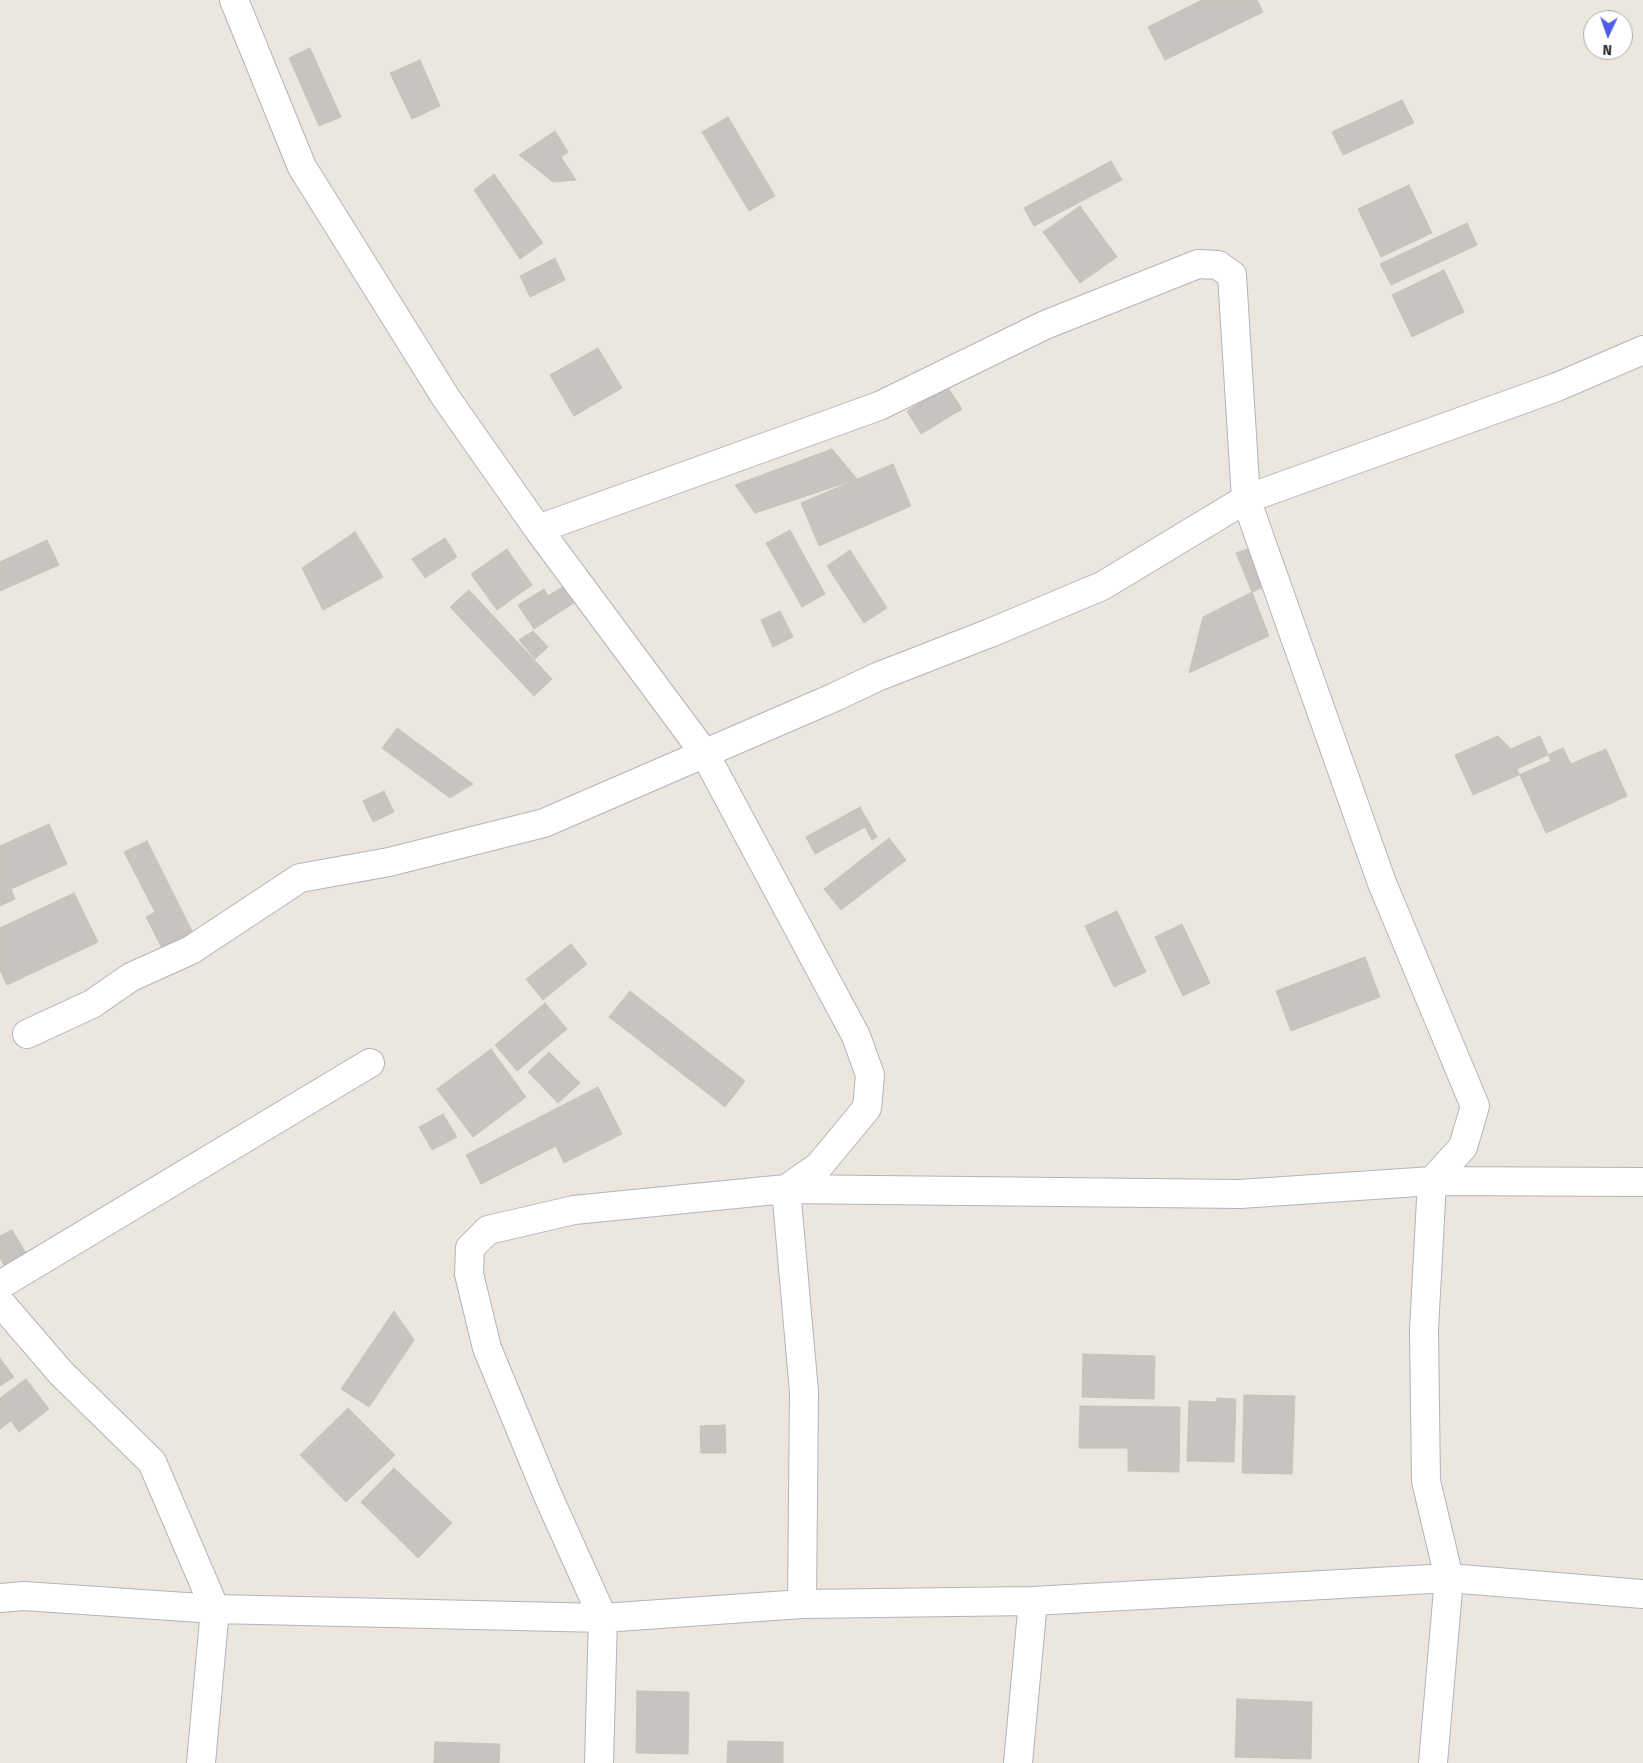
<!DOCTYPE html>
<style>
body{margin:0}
#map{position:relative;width:1643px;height:1763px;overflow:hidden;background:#ebe7de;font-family:"Fira Sans",sans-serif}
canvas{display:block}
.north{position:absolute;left:1583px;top:10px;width:50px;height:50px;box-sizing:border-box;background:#fff;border:1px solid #aaa;border-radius:50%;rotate:183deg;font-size:14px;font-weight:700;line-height:20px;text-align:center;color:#2b2b2b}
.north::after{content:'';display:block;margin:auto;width:18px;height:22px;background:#515ce6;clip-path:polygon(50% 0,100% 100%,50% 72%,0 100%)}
</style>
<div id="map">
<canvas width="1643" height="1763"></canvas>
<div class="north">N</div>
</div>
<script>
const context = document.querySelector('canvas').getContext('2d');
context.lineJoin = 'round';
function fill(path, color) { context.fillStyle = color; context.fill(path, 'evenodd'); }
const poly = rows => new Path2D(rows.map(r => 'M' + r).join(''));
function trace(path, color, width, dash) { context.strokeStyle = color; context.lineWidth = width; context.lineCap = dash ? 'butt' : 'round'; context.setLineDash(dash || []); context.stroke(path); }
const building = poly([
 [1202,0,1257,0,1263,12,1165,60,1148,27,1202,0],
 [310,48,341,117,319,126,289,58,310,48],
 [420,60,440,106,412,119,390,73,420,60],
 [1402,100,1414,123,1343,155,1332,132,1402,100],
 [728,117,775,196,749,211,702,132,728,117],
 [555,131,568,152,561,157,576,180,553,182,519,155,555,131],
 [1111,161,1122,180,1034,226,1024,208,1111,161],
 [494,174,543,243,520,259,474,190,494,174],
 [1409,185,1432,233,1381,257,1358,209,1409,185],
 [1080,206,1117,257,1080,283,1043,232,1080,206],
 [1467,223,1477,245,1391,285,1380,264,1467,223],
 [555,258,565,280,530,297,520,276,555,258],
 [1444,270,1464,312,1412,337,1392,295,1444,270],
 [598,348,622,388,574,416,550,375,598,348],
 [947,386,962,409,921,434,907,411,947,386],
 [832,449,857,479,755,513,735,485,832,449],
 [893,464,911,506,819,546,801,503,893,464],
 [790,530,825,594,802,607,766,543,790,530],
 [355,532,383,577,323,610,302,568,355,532],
 [445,538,457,557,425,578,412,559,445,538],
 [47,540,59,565,0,591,0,562,47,540],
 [1258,545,1274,583,1252,592,1236,553,1258,545],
 [507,549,532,585,497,610,471,574,507,549],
 [850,550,887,608,864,623,827,566,850,550],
 [564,586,575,602,534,629,518,605,544,589,548,596,564,586],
 [469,590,552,679,534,696,450,607,469,590],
 [1252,592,1269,636,1189,673,1203,617,1252,592],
 [780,611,793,637,773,647,761,620,780,611],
 [533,631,548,647,535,659,519,640,533,631],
 [397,728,473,784,450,798,382,748,397,728],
 [1498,736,1511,749,1540,736,1551,761,1473,795,1455,755,1498,736],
 [1563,748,1571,764,1606,749,1627,796,1546,833,1517,769,1563,748],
 [384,791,394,812,373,822,363,801,384,791],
 [860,807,877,837,872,840,865,827,815,854,806,837,860,807],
 [49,824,67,864,11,889,15,899,0,906,0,846,49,824],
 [889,838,906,860,841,910,824,889,889,838],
 [147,841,194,935,163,950,146,917,155,912,124,852,147,841],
 [74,893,98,942,7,985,0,970,0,928,74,893],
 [1117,911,1146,972,1114,987,1085,926,1117,911],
 [1182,924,1210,983,1183,996,1155,937,1182,924],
 [571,944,587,964,543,1000,526,979,571,944],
 [1365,957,1380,997,1291,1031,1276,991,1365,957],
 [630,991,745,1081,725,1107,609,1017,630,991],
 [545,1003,567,1029,517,1071,495,1045,545,1003],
 [491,1049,526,1097,473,1137,437,1089,491,1049],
 [549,1052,580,1083,558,1103,528,1072,549,1052],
 [598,1087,622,1134,564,1163,556,1146,481,1184,466,1155,598,1087],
 [443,1114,457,1137,432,1150,419,1127,443,1114],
 [12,1230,26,1253,4,1265,0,1258,0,1236,12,1230],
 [394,1311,414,1340,369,1407,341,1389,394,1311],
 [1083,1354,1155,1356,1154,1399,1082,1397,1083,1354],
 [0,1358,14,1377,0,1386,0,1358],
 [26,1379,49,1409,19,1432,11,1421,0,1429,0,1398,26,1379],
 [1244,1395,1295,1396,1292,1474,1242,1473,1244,1395],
 [1217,1398,1236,1399,1234,1462,1187,1461,1189,1401,1217,1402,1217,1398],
 [1080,1406,1180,1407,1179,1472,1128,1471,1128,1448,1079,1448,1080,1406],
 [348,1408,395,1455,346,1502,300,1455,348,1408],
 [725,1425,726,1453,701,1453,700,1426,725,1425],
 [394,1468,452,1523,418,1558,361,1502,394,1468],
 [637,1691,689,1692,688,1754,636,1753,637,1691],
 [1237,1699,1312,1702,1311,1759,1235,1757,1237,1699],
 [728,1741,783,1742,783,1763,727,1763,728,1741],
 [435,1742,500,1744,499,1763,434,1763,435,1742]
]);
fill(building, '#c7c3be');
trace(building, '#c6c3b8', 1);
const street = poly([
 [234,0,302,167,446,398,538,529,705,754,856,1036,870,1075,867,1108,819,1166,786,1189],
 [538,529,879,406,1045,325,1198,264,1218,265,1232,275,1246,499,1382,883,1475,1106,1463,1147,1432,1181,1240,1194,786,1189,574,1210,488,1230,470,1248,469,1274,487,1348,548,1496,603,1618,599,1763],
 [27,1034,92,1004,131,977,191,950,300,878,389,862,544,823,835,697,877,677,990,633,1102,586,1246,499,1557,387,1643,350],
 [786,1189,804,1392,802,1604],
 [0,1285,370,1063],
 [0,1302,61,1373,152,1462,215,1609,201,1763],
 [0,1598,24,1596,215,1609,603,1618,802,1604,1033,1601,1449,1578,1643,1594],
 [1018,1763,1033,1601],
 [1433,1763,1449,1578,1426,1481,1424,1330,1432,1181,1643,1182]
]);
trace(street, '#b2b3bd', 30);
trace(street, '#fff', 28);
</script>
